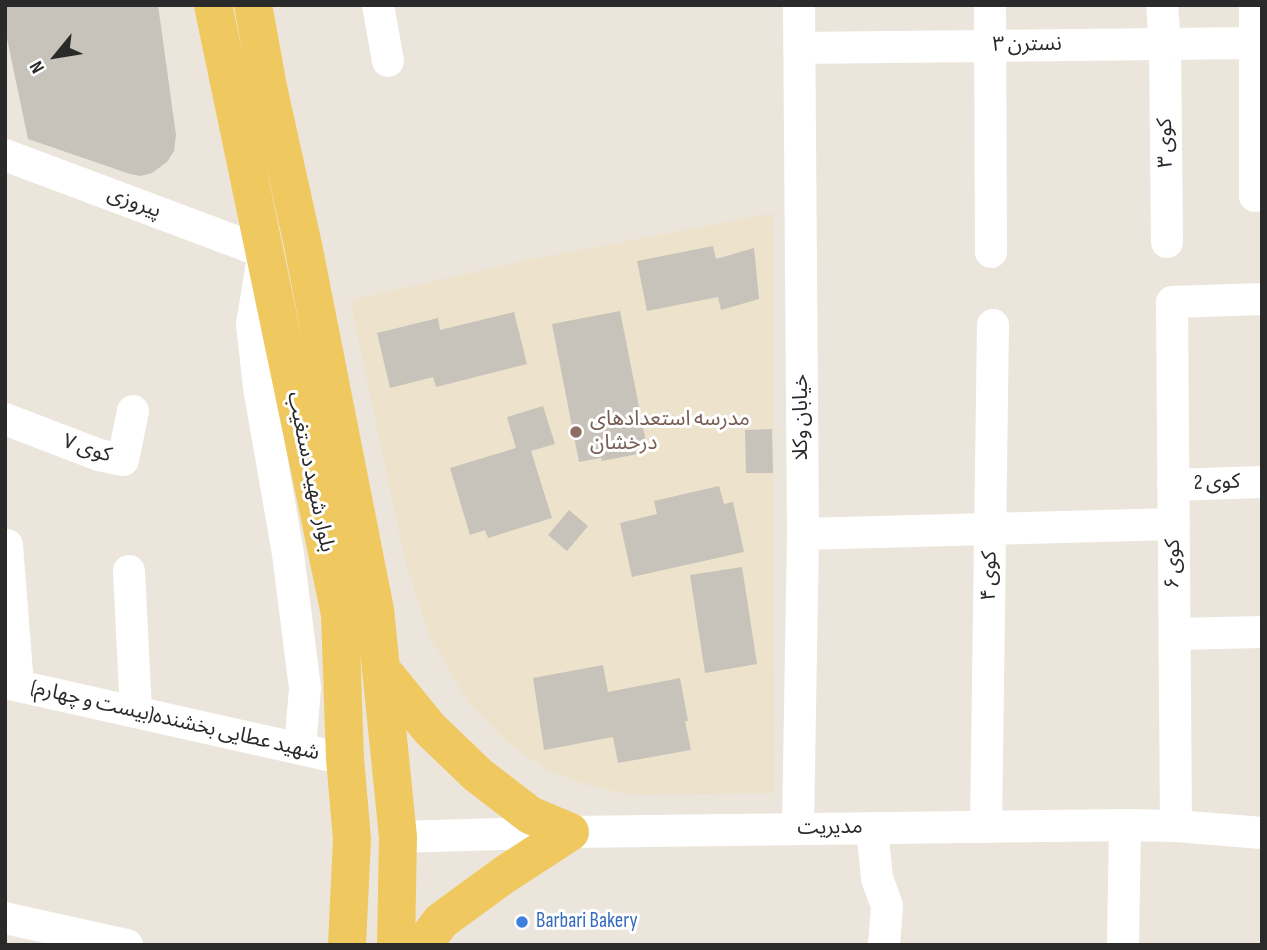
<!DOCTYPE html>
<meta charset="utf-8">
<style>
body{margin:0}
#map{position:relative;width:1267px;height:950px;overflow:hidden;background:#ece5dc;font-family:"Sofia Sans Condensed",sans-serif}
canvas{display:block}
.frame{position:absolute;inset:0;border:7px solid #2a2a2a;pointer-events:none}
.north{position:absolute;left:21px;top:21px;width:70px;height:70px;-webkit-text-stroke:5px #fff;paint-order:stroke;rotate:240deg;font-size:19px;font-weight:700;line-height:28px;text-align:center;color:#2a2a2a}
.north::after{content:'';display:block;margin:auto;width:24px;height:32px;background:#2a2a2a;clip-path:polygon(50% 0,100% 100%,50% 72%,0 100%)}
</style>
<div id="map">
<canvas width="1267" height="950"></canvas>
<div class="frame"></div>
<div class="north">N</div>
</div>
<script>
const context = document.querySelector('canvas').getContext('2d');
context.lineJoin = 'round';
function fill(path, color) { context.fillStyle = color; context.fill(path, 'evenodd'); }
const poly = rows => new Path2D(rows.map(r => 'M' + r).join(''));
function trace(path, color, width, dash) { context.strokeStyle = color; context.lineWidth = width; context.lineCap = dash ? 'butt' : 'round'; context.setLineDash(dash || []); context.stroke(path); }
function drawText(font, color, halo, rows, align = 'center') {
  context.font = font + ' "Sofia Sans Condensed","Noto Sans Arabic",sans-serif'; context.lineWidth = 6; context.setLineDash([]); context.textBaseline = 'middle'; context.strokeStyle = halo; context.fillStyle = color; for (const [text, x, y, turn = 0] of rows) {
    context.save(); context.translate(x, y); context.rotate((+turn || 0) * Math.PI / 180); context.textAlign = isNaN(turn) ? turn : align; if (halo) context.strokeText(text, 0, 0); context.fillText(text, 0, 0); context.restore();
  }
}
fill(poly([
 [773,213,774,793,632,795,590,786,548,771,507,742,468,702,430,638,406,565,350,300,528,260]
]), '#ede2cc');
fill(poly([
 [5,5,158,5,176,135,174,151,167,162,152,173,141,176,130,174,28,139,5,29],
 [713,246,716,259,754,248,759,299,721,310,718,297,647,311,637,261],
 [620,311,648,452,602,461,601,458,579,462,552,324],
 [514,312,527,364,436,387,433,377,390,388,377,333,438,318,440,330],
 [543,406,555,444,531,451,552,518,488,538,485,530,470,535,450,468,516,448,507,417],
 [772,429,773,473,746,473,745,430],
 [719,486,724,504,733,502,744,552,632,577,620,523,657,514,654,501],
 [569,510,588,526,567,551,548,535],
 [742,567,757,664,705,673,690,575],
 [603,665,608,692,680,678,688,721,685,721,691,750,618,763,613,737,544,750,533,678]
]), '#c7c3bb');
trace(poly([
 [378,5,388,61],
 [990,5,991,252],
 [1162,5,1165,44,1167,242],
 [799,48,1256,43],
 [5,155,264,252,252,324,259,387,288,554,305,688,300,749],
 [1255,196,1255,5],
 [5,419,99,455,123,460,133,411],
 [1173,485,1262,482],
 [803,534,1174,524],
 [7,545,18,686],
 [129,571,136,712],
 [1175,634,1262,632],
 [5,683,345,759],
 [1176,826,1172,302,1262,299],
 [986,827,993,325],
 [798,828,803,534,799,5],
 [872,828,877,878,887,906,884,945],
 [398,837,570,832,1125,825,1176,826,1262,833],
 [5,918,127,945],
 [1123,945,1125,825]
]), '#fff', 32);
trace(poly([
 [213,5,340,614,345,759,352,839,347,945],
 [253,5,268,87,303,245,375,610,398,837,396,945],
 [381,669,430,729,478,775,530,815,570,832],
 [423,945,441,921,504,875,570,832]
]), '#efc95f', 38);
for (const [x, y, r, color] of [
 [576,432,7,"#8d6e63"],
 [522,922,7,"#3f7fe0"]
]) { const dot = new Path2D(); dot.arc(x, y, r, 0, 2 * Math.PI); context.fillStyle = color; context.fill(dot); trace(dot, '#fff', 2.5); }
drawText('21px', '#2a2a2a', '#fff', [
 ["نسترن ۳",1027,45,-1],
 ["کوی ۳",1166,143,-91],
 ["پیروزی",134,203,20],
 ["خیابان وکلا",802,417,-90],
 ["کوی ۷",87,449,18],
 ["بلوار شهید دستغیب",310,472,78],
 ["کوی 2",1217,483,-2],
 ["کوی ۶",1174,564,-90],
 ["کوی ۴",990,576,-89],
 ["شهید عطایی بخشنده(بیست و چهارم)",175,721,13],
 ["مدیریت",830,828,-1]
]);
drawText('21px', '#785e54', '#fff', [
 ["مدرسه استعدادهای",590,420],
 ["درخشان",590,444]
], 'left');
drawText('21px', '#366cbe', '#fff', [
 ["Barbari Bakery",536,922]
], 'left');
</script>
